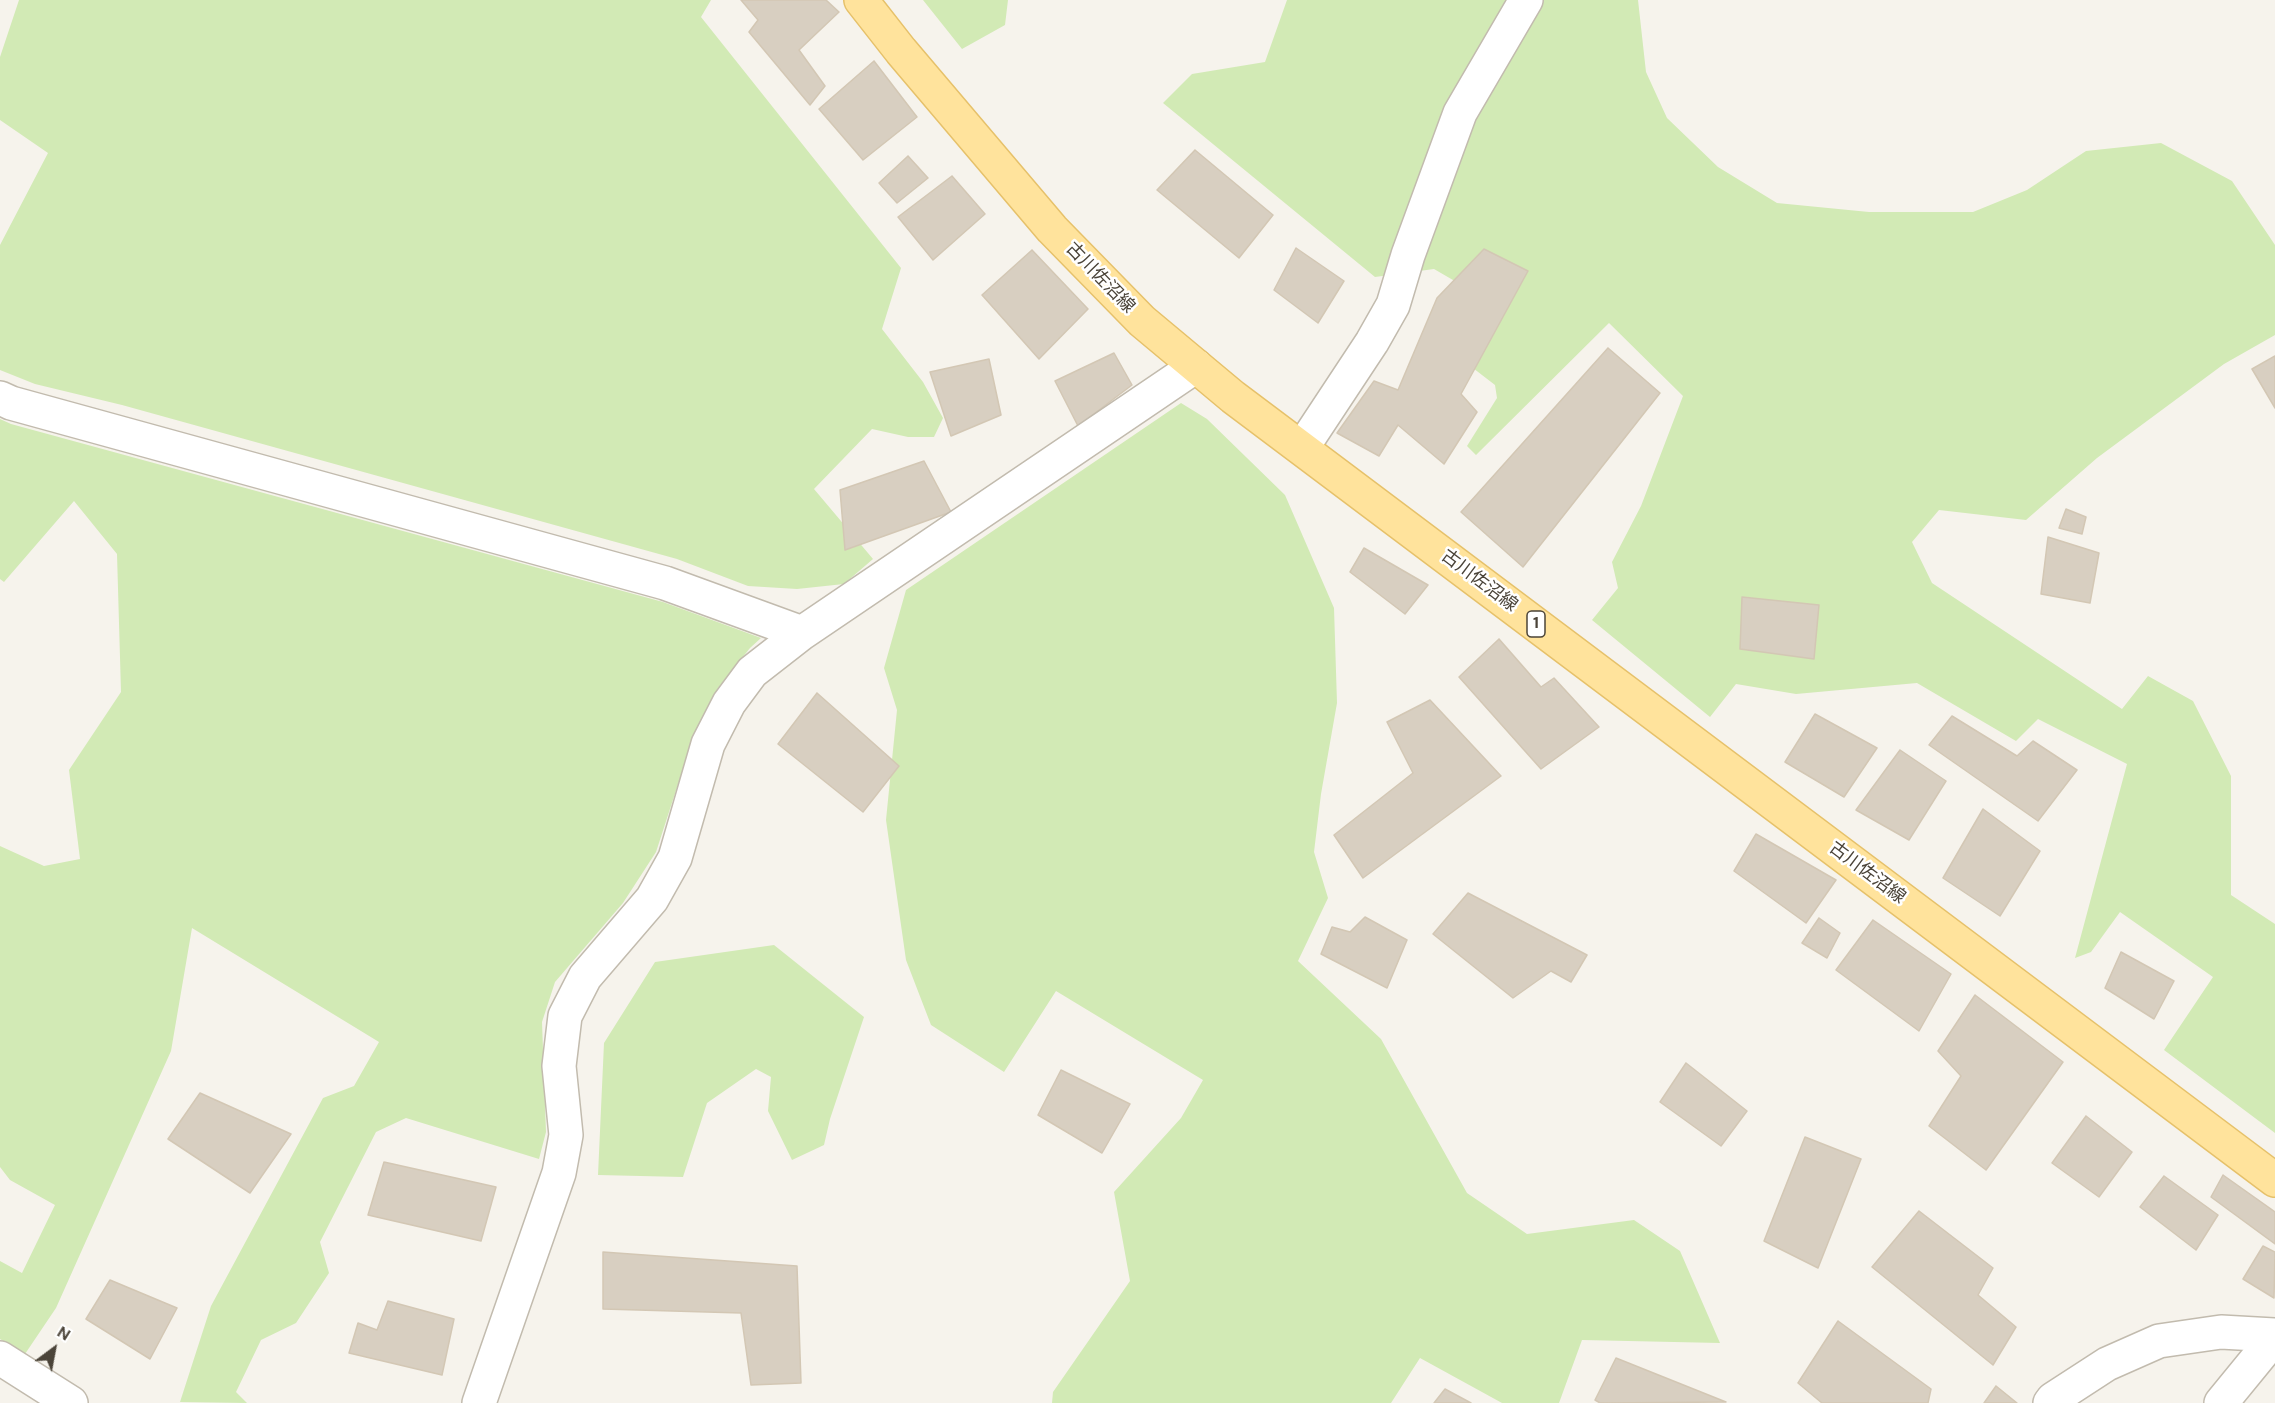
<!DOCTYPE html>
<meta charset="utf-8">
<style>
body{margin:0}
#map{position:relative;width:2275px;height:1403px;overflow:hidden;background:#f6f3ec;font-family:"DM Sans",sans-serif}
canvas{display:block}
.north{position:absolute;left:24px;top:1319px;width:60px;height:60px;-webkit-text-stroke:4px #fff;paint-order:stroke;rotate:32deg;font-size:16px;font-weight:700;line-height:24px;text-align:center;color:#4b4439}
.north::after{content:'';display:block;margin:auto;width:21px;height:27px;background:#4b4439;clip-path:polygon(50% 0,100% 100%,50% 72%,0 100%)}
</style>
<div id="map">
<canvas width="2275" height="1403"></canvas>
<div class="north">N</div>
</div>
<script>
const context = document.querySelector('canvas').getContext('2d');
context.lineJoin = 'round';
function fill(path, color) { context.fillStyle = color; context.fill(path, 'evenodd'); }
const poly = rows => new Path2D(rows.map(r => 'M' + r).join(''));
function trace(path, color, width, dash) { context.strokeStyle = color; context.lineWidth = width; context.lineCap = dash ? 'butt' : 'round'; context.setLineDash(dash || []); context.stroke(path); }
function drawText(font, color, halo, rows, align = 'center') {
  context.font = font + ' "DM Sans","Noto Sans JP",sans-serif'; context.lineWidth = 5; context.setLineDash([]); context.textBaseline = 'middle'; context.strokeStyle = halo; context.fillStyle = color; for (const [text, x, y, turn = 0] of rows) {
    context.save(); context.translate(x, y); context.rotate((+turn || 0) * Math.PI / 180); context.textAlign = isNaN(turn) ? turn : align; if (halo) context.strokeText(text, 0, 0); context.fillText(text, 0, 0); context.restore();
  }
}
fill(poly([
 [19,0,711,0,701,17,901,268,882,329,923,382,943,418,934,437,908,437,872,429,814,489,873,559,844,584,797,589,748,586,677,559,122,405,35,384,0,370,0,245,48,153,0,120,0,57],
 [923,0,1008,0,1005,25,962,49],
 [1287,0,1638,0,1646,72,1667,118,1718,167,1777,203,1869,212,1973,212,2027,190,2086,151,2161,143,2232,181,2275,245,2275,335,2224,364,2097,458,2026,520,1939,510,1912,542,1932,583,2122,709,2148,676,2193,701,2231,776,2231,895,2275,924,2275,1133,2164,1050,2213,977,2120,912,2091,952,2075,958,2127,764,2038,719,2016,741,1917,683,1796,694,1736,684,1710,717,1592,620,1618,588,1612,562,1641,506,1683,396,1609,323,1476,455,1467,446,1497,398,1495,385,1469,365,1496,305,1434,269,1375,277,1163,103,1192,74,1265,62],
 [1181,403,1207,419,1285,495,1334,608,1337,703,1321,794,1314,852,1328,898,1298,961,1381,1039,1467,1193,1527,1234,1634,1220,1680,1251,1720,1343,1582,1340,1559,1403,1502,1403,1420,1358,1391,1403,1052,1403,1053,1392,1130,1281,1114,1192,1181,1118,1203,1080,1056,991,1004,1072,931,1025,906,960,886,820,897,710,884,668,906,590],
 [0,419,11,424,663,602,761,638,750,648,718,688,695,732,656,852,623,903,555,982,542,1022,546,1132,539,1159,406,1118,376,1132,320,1242,329,1273,296,1323,261,1340,236,1392,247,1403,180,1402,211,1306,323,1098,354,1086,379,1042,192,928,171,1051,56,1308,25,1354,0,1339,0,1261,22,1273,55,1205,10,1180,0,1167,0,846,44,866,80,859,69,770,121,692,117,554,74,501,4,582,0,579],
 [774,945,864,1017,830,1119,824,1145,792,1160,768,1111,771,1077,756,1069,707,1103,683,1177,598,1175,604,1043,655,962]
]), '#d2eab5');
const building = poly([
 [741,0,826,0,839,12,799,50,825,86,810,105,749,32,758,20,741,0],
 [874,61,917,117,863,160,819,109,874,61],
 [1195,150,1273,215,1239,258,1157,190,1195,150],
 [908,156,928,178,897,203,879,183,908,156],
 [952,176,985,214,933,260,898,217,952,176],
 [1296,248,1344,281,1318,323,1274,290,1296,248],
 [1484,249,1528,271,1461,394,1477,412,1444,464,1398,425,1379,456,1337,433,1374,381,1398,390,1437,298,1484,249],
 [1032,250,1088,309,1039,359,982,295,1032,250],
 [1608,348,1660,393,1523,567,1461,512,1608,348],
 [1114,353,1132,385,1078,426,1055,381,1114,353],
 [2275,356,2275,408,2252,369,2275,356],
 [989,359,1001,415,951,436,930,372,989,359],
 [924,461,951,512,845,550,840,490,924,461],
 [2066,509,2086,517,2082,534,2059,528,2066,509],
 [2048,537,2099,553,2090,603,2041,594,2048,537],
 [1364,548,1428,585,1405,614,1350,572,1364,548],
 [1742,597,1819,605,1814,659,1740,649,1742,597],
 [1499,639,1541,687,1554,678,1599,727,1541,769,1459,677,1499,639],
 [817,693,899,766,863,812,778,744,817,693],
 [1430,700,1501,776,1363,878,1334,835,1413,773,1387,722,1430,700],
 [1815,714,1877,748,1844,797,1785,762,1815,714],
 [1952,716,2017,756,2033,741,2077,770,2038,821,1929,745,1952,716],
 [1900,750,1946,781,1909,840,1856,810,1900,750],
 [1983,809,2040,851,2000,916,1943,878,1983,809],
 [1756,834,1836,880,1806,923,1734,871,1756,834],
 [1468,893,1587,955,1571,982,1551,971,1513,998,1433,934,1468,893],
 [1365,917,1407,940,1387,988,1321,954,1332,927,1350,932,1365,917],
 [1819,918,1840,933,1827,958,1802,943,1819,918],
 [1873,920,1951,974,1919,1031,1836,970,1873,920],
 [2121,952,2174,981,2154,1019,2105,988,2121,952],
 [1975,995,2063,1062,1986,1170,1929,1126,1961,1076,1938,1051,1975,995],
 [1686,1063,1747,1111,1721,1146,1660,1102,1686,1063],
 [1061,1070,1130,1104,1102,1153,1038,1115,1061,1070],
 [200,1093,291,1134,250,1193,168,1139,200,1093],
 [2086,1116,2132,1152,2099,1197,2052,1163,2086,1116],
 [1805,1137,1861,1159,1818,1268,1764,1241,1805,1137],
 [384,1162,496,1187,481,1241,368,1215,384,1162],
 [2223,1175,2275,1212,2275,1244,2211,1197,2223,1175],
 [2164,1176,2218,1215,2196,1250,2140,1207,2164,1176],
 [1919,1211,1993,1268,1978,1295,2016,1327,1993,1365,1872,1267,1919,1211],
 [2263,1246,2275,1252,2274,1298,2243,1279,2263,1246],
 [603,1252,797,1266,801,1383,751,1385,741,1313,603,1309,603,1252],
 [110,1280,177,1308,150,1359,86,1319,110,1280],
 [388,1301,454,1319,442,1375,349,1353,358,1323,377,1330,388,1301],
 [1838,1321,1931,1389,1928,1403,1822,1403,1798,1383,1838,1321],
 [1616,1358,1726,1402,1600,1403,1595,1400,1616,1358],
 [1996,1386,2017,1403,1984,1403,1996,1386],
 [1445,1389,1471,1403,1434,1403,1445,1389]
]);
fill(building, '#d8cfc1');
trace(building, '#d3c7b4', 1.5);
const minor = poly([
 [0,398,11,403,665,583,802,633],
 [1302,448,1372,342,1393,305,1408,255,1460,113,1526,0],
 [0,1358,71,1403],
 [479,1403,559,1173,566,1135,559,1066,565,1016,585,977,652,899,675,858,708,744,729,703,752,672,802,633,1196,366],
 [2050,1403,2053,1399,2107,1364,2159,1341,2221,1332,2275,1335]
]);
const tertiary = poly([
 [2221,1403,2275,1337]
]);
const primary = poly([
 [861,0,901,51,1052,229,1142,321,1233,397,2275,1180]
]);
trace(minor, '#c2bbae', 36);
trace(tertiary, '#c2bbae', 36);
trace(primary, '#e6c16a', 36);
trace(minor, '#fff', 33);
trace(tertiary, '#fff', 33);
trace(primary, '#ffe39c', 33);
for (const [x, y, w] of [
 [1536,624,18]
]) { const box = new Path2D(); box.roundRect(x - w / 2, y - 13, w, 26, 4.5); context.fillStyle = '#fff'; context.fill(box); trace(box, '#4b4439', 1.5); }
drawText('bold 16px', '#4b4439', null, [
 ["1",1536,624]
]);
drawText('18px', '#4b4439', '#fff', [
 ["古川佐沼線",1100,278,46],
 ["古川佐沼線",1479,581,37],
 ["古川佐沼線",1867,873,37]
]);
</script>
